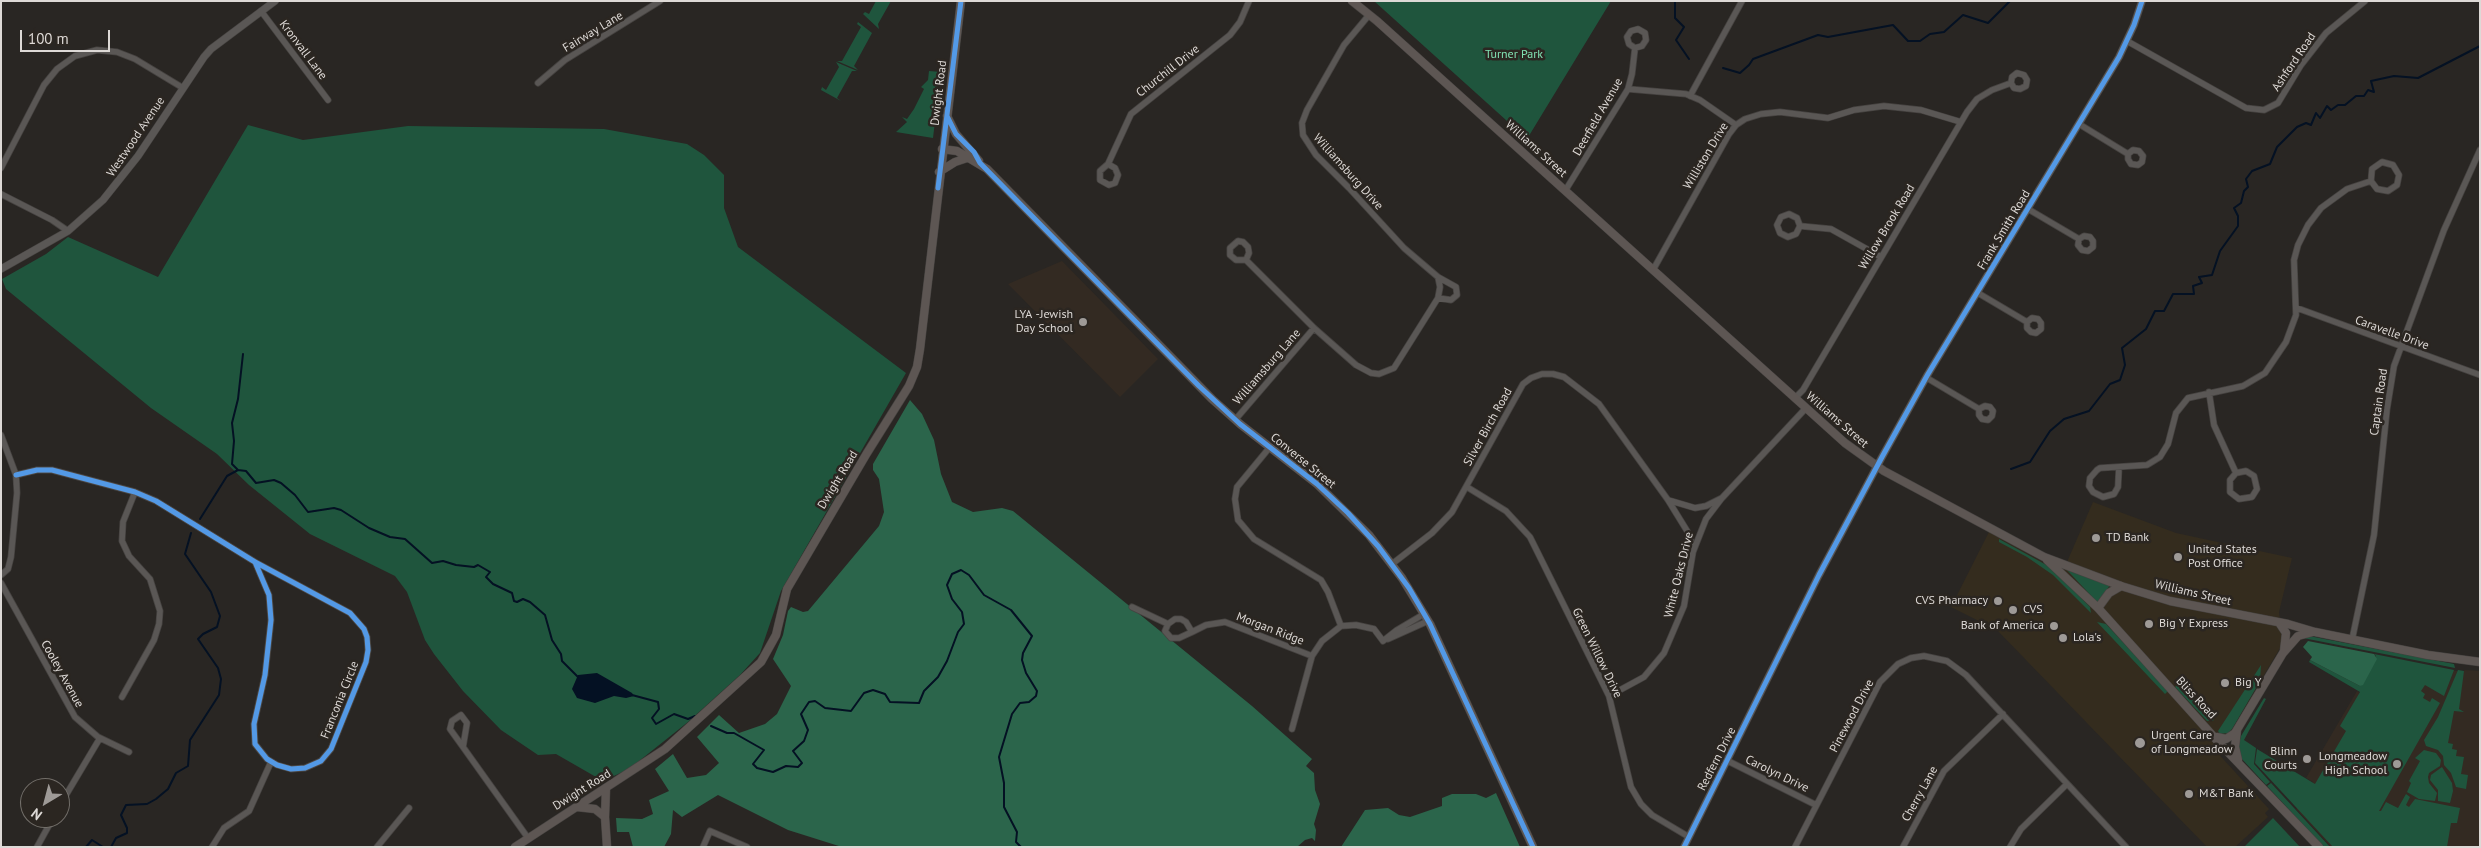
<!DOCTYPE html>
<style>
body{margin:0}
#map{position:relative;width:2481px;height:848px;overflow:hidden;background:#292623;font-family:"PT Sans",sans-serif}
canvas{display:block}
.frame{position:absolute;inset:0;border:2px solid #ddd9d6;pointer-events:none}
.north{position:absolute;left:20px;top:778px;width:50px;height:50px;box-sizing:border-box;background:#2b2621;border:1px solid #726e69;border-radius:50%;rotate:217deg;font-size:14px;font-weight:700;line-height:20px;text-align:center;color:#ddd9d6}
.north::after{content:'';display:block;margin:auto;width:18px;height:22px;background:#9e9a97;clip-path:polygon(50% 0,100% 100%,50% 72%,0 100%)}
.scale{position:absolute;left:20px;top:30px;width:90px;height:22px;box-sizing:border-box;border:2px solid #ddd9d6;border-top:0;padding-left:6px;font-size:15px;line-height:18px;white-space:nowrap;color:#ddd9d6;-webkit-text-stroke:4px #2b2621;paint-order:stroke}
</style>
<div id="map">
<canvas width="2481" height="848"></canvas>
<div class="frame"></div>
<div class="north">N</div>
<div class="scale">100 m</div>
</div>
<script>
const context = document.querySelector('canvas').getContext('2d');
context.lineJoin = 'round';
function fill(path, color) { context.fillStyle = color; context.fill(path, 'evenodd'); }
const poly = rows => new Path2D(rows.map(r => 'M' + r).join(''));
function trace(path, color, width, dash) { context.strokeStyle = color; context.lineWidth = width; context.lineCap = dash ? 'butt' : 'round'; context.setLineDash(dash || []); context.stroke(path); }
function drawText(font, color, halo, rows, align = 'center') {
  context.font = font + ' "PT Sans",sans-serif'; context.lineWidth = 5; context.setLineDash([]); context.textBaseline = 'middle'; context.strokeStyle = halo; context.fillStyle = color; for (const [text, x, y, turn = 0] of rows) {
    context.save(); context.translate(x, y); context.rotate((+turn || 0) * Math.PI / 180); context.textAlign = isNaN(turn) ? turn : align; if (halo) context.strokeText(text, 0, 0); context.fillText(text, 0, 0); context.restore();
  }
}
fill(poly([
 [2093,502,2176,533,2292,558,2279,612,2283,643,2232,729,2213,748,2269,809,2265,813,2268,817,2235,847,2207,847,1997,630,1951,607,1989,532,2041,561,2057,573,2067,562]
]), '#342c1e');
fill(poly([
 [1062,261,1158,359,1120,397,1008,284],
 [2431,667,2463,672,2465,670,2480,671,2480,847,2331,847,2296,809,2313,782,2306,778,2357,691,2363,695]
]), '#332a22');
fill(poly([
 [876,1,891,1,878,24,879,29,863,14,865,12,869,14],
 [1374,1,1611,1,1527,139],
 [858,22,872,33,854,66,858,70,837,61,842,61,861,27,857,24],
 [836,62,857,71,852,71,837,98,841,101,821,90,822,87,826,90,839,67],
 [929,71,941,72,933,138,896,132,907,122,902,117,907,119,914,109,924,89,921,87,928,80],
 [248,125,303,140,408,126,604,129,687,144,704,155,724,175,724,208,738,247,906,373,781,591,760,653,740,675,688,722,629,769,603,781,556,754,538,755,501,730,463,691,434,654,425,640,407,592,395,576,310,534,249,485,217,454,151,408,6,289,2,279,46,254,68,237,158,277],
 [1999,539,2050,567,2090,607,2091,613,2053,575,2027,557,1999,542],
 [2067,569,2110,585,2098,603,2067,570],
 [2097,622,2106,624,2168,691,2165,694],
 [2309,636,2454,664,2455,668,2303,638],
 [2374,654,2454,670,2444,696,2425,685,2421,691,2425,694,2423,698,2430,702,2432,698,2440,703,2379,811,2381,811,2386,802,2398,808,2406,794,2410,797,2406,805,2409,807,2415,799,2460,808,2457,823,2451,823,2447,847,2333,847,2255,763,2257,749,2315,784,2346,731,2340,726,2360,692,2309,662,2310,660,2360,686,2376,656],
 [2261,665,2260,681,2232,729,2228,733,2220,734,2218,731],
 [2458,670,2464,671,2459,709,2464,712,2454,711,2448,743,2453,744,2452,749,2457,750,2456,756,2464,757,2461,774,2468,775,2466,789,2456,787,2451,773,2444,765,2443,756,2438,750,2426,746,2424,740,2438,717],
 [2178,684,2187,694,2189,692,2214,719,2213,721,2207,721,2175,687],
 [2264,698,2266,699,2244,740,2256,748,2254,764,2270,782,2266,785,2241,758,2238,746,2241,736],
 [2424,750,2436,753,2441,760,2440,766,2429,773,2428,777,2429,783,2437,793,2435,801,2419,799,2407,792,2411,783,2409,781,2420,761,2415,758],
 [2442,767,2452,783,2453,791,2450,803,2438,801,2438,790,2430,780,2431,775],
 [2271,783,2330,847,2324,847,2267,786],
 [2273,818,2300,847,2244,847]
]), '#1f553d');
fill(poly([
 [910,400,922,414,934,440,941,474,952,502,973,512,1002,508,1013,511,1252,706,1312,759,1306,766,1314,773,1315,790,1320,804,1314,824,1316,830,1315,841,1312,838,1305,840,1297,847,842,847,788,830,718,795,682,817,673,810,671,834,664,847,633,847,629,832,617,832,616,818,642,819,653,814,649,800,669,791,655,769,673,754,687,778,706,775,719,763,697,737,719,715,739,733,765,724,777,714,791,686,773,659,783,635,788,611,791,607,803,612,808,611,879,526,884,512,879,479,873,470,873,464],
 [2308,641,2374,654,2377,659,2363,685,2360,686,2310,660,2312,657,2303,647],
 [1496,793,1520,847,1341,847,1365,810,1388,808,1399,815,1410,817,1442,806,1442,798,1452,794,1476,794,1486,798]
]), '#2b654b');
fill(poly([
 [597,673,632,693,634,696,626,698,614,696,595,703,577,698,572,689,578,675]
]), '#041123');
trace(poly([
 [1675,1,1675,18,1684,27,1676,40,1689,59],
 [1723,68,1740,73,1749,65,1753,59,1818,35,1828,37,1893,25,1908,41,1920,41,1930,34,1944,32,1963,15,1988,23,2010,1],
 [2011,469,2030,462,2050,431,2064,419,2089,411,2110,384,2120,380,2125,365,2122,348,2146,329,2155,311,2164,311,2173,294,2194,294,2193,286,2202,283,2199,277,2212,275,2220,251,2238,226,2238,216,2234,208,2241,203,2244,191,2248,187,2246,179,2252,171,2270,164,2277,147,2297,127,2306,123,2311,125,2316,113,2320,118,2327,106,2331,110,2338,105,2345,105,2356,96,2364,96,2368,90,2374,92,2371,81,2394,76,2418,78,2480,46],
 [238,470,232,464,234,441,232,423,238,399,243,354],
 [200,519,227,476,238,470,246,471,256,483,274,480,281,483,295,495,308,512,334,508,341,510,369,528,390,537,405,539,432,563,443,561,456,565,474,567,478,565,490,572,486,577,493,584,512,593,514,601,517,602,523,599,530,602,545,615,552,640,561,654,562,661,578,677],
 [632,695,658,702,659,709,652,718,656,724,674,714,688,719,695,716],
 [711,726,727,733,734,733,764,750,753,764,757,768,773,772,786,766,798,767,802,763,793,751,804,741,808,730,801,714,809,702,815,701,825,708,851,711,864,693,873,690,885,694,890,702,919,703,924,691,938,677,947,661,958,632,964,624,962,612,952,599,947,585,952,574,961,570,969,575,984,595,1011,610,1032,636,1023,653,1022,660,1026,673,1037,691,1036,696,1029,702,1020,703,1012,714,999,757,1004,783,1004,807,1017,832,1016,842,1021,847],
 [86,847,92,840,103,847],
 [111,847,116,838,127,833,127,828,121,815,126,805,147,804,156,799,168,789,176,773,188,766,190,740,219,695,221,679,218,668,198,639,203,634,217,627,220,616,211,592,185,554,191,533]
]), '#041123', 2);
const minor = poly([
 [261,11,328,100],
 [2127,41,2246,108,2264,110,2278,103,2301,65,2326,33,2365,1],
 [538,83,565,60,660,1],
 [1628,89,1686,94,1700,100,1736,125],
 [1690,96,1742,1],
 [2079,124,2128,154,2128,159,2131,164,2138,165,2142,162,2143,156,2139,151,2133,150,2128,154],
 [1108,164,1115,168,1118,175,1115,183,1109,185,1100,180,1100,171,1108,164,1131,114,1230,35,1240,22,1249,1],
 [1,168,44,85,57,69,75,56,97,50,117,52,135,59,183,88],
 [1565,191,1628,89,1632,74,1635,48,1642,46,1646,40,1645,33,1638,29,1631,31,1627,37,1629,44,1635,48],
 [1,194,52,220,68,231],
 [2028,209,2079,239,2078,245,2082,250,2088,251,2093,247,2093,241,2090,237,2084,236,2079,239],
 [1800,226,1797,218,1789,214,1781,217,1777,225,1780,233,1788,237,1796,234,1800,226,1831,229,1881,257],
 [1246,260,1236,260,1230,255,1230,248,1238,241,1243,242,1248,247,1249,253,1246,260,1314,328,1356,365,1371,373,1379,374,1394,368,1438,298,1451,300,1457,295,1456,287,1438,277,1404,248,1349,188,1316,155,1303,135,1302,123,1307,110,1344,45,1369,15],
 [1653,270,1729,134,1736,125,1745,119,1761,114,1780,112,1828,118,1854,110,1884,106,1921,110,1961,122],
 [1438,277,1440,287,1438,298],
 [1978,293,2027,322,2027,328,2031,332,2036,333,2041,329,2041,323,2038,319,2032,318,2027,322],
 [2297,308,2480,375],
 [1927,378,1979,409,1979,415,1982,419,1988,420,1992,416,1993,411,1990,407,1985,406,1979,409],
 [2209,392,2214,425,2236,473,2230,480,2230,492,2239,499,2252,497,2257,489,2254,476,2246,471,2236,473],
 [1795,398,1803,390,1967,112,1977,99,1992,90,2011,83,2014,88,2020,89,2026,86,2027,80,2024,75,2017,73,2012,77,2011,83],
 [1235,420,1314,328],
 [1,435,16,475,17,493,11,557,8,569,1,575],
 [1270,447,1237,487,1235,499,1238,520,1254,539,1321,580,1328,592,1341,626],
 [2119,467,2118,487,2114,494,2103,497,2093,492,2089,486,2090,478,2097,470,2100,468,2147,465,2160,457,2168,444,2176,413,2188,398,2243,386,2265,373,2286,342,2296,315,2294,260,2298,245,2308,225,2321,208,2347,189,2371,181,2377,189,2388,191,2397,185,2399,175,2393,165,2382,162,2372,169,2371,181],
 [16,475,37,470,52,470,135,492,156,501,255,562,269,595,271,620,265,675,254,724,255,744,267,759,277,765,291,769,305,768,321,761,331,749,366,662,368,650,367,637,364,629,350,613,255,562],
 [1467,487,1506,511,1530,537,1609,696,1631,787,1641,804,1652,815,1689,837],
 [1668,500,1689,534,1693,550],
 [1392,564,1432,533,1452,512,1523,384,1531,378,1542,374,1553,374,1564,377,1599,404,1668,500,1695,508,1706,506,1722,498],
 [1,583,75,717,98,737,129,752],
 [1132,607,1168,624,1165,631,1171,638,1179,638,1192,632,1186,622,1181,619,1175,619,1168,624],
 [1192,632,1206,625,1225,622,1312,656],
 [1388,639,1428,621],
 [2352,640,2374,535,2387,409,2394,366,2444,230,2480,150],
 [1383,641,1397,630,1424,614],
 [1609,696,1644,677,1664,653,1684,606,1693,552,1706,519,1722,498,1806,408],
 [122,697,154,640,159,624,160,611,150,579,129,556,122,541,123,522,135,492],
 [1292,729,1312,656,1322,641,1341,626,1356,625,1374,629,1383,641],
 [463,747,450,729,452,721,461,715,467,723,463,747,528,838],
 [1728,761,1816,805],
 [60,805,100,738],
 [37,847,53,818],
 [212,847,224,828,249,811,271,762],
 [377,847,409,808],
 [703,847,710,831,747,847],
 [1795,847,1880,682,1898,664,1911,658,1924,656,1947,661,1966,675,2126,847],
 [1903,847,1944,771,2003,714],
 [2010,847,2021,829,2067,784]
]);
const tertiary = poly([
 [1,269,68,231,103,200,138,156,204,57,211,49,275,1],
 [1684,847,1819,575,1882,457,1928,374,2119,57,2134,25,2142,1]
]);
const secondary = poly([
 [1352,1,1377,21,1845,443,1884,471,2044,557,2121,586,2170,601,2288,624,2315,632,2428,655,2480,662],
 [947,116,956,134,979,161],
 [942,149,957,151,987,169,1212,399,1240,424,1317,484,1369,535,1402,578,1430,624,1533,847],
 [939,172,955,162,970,157],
 [2047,560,2098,608,2222,746,2319,847],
 [2098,608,2109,593,2121,586],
 [2280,624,2286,633,2284,651],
 [2237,730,2235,747,2238,760],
 [2217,737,2226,739,2235,733,2283,653,2298,636,2313,632],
 [577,807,595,809,605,817,607,847],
 [605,817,606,788],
 [515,847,665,749,761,662,776,635,787,589,867,453,909,386,917,367,920,349,961,1]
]);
trace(minor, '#464341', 7);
trace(tertiary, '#464341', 8);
trace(secondary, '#464341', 9);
trace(minor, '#5a5755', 5.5);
trace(tertiary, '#5a5755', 7);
trace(secondary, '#5d5653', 8);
trace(poly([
 [947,116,956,134,974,152,980,163,1199,386,1240,424,1317,484,1348,513,1378,546,1409,588,1430,624,1533,847],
 [938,188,961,1],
 [16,475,37,470,52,470,135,492,156,501,255,562,269,595,271,620,265,675,254,724,255,744,267,759,277,765,291,769,305,768,321,761,331,749,366,662,368,650,367,637,364,629,350,613,255,562],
 [1684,847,1819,575,1882,457,1928,374,2119,57,2134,25,2142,1]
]), '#5399e6', 5);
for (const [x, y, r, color] of [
 [1083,322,5,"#9e9a97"],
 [2096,538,5,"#9e9a97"],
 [2178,557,5,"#9e9a97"],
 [1998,601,5,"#9e9a97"],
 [2013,610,5,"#9e9a97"],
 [2149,624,5,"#9e9a97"],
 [2054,626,5,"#9e9a97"],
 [2063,638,5,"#9e9a97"],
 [2225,683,5,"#9e9a97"],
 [2140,743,6,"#9e9a97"],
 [2307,759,5,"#9e9a97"],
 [2397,764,5,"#9e9a97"],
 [2189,794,5,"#9e9a97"]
]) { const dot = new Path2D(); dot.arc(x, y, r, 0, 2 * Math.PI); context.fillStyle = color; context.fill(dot); trace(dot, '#2b2621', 2); }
drawText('12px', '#ddd9d6', '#2b2621', [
 ["Fairway Lane",593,32,-31],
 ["Kronvall Lane",303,50,53],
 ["Ashford Road",2294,62,-56],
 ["Churchill Drive",1168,71,-38],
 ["Dwight Road",939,93,-83],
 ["Deerfield Avenue",1598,117,-60],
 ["Westwood Avenue",136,137,-56],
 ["Williams Street",1536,149,42],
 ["Williston Drive",1706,156,-59],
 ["Williamsburg Drive",1348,172,48],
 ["Willow Brook Road",1887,227,-59],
 ["Frank Smith Road",2004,230,-59],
 ["Caravelle Drive",2392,333,20],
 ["Williamsburg Lane",1267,367,-49],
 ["Captain Road",2379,402,-82],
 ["Williams Street",1837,420,41],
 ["Silver Birch Road",1488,427,-61],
 ["Converse Street",1303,461,39],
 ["Dwight Road",838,480,-59],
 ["White Oaks Drive",1679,575,-76],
 ["Williams Street",2193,593,13],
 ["Morgan Ridge",1270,629,21],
 ["Green Willow Drive",1597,653,64],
 ["Cooley Avenue",62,674,61],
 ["Bliss Road",2196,698,47],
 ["Franconia Circle",340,700,-68],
 ["Pinewood Drive",1852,716,-62],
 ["Redfern Drive",1717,759,-63],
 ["Carolyn Drive",1777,774,26],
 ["Dwight Road",582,790,-32],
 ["Cherry Lane",1920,794,-61]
]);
drawText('12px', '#80e1b2', '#2b2621', [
 ["Turner Park",1514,55]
]);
drawText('12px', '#ddd9d6', '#2b2621', [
 ["LYA -Jewish",1073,315,"right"],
 ["Day School",1073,329,"right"],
 ["TD Bank",2106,538],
 ["United States",2188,550],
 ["Post Office",2188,564],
 ["CVS Pharmacy",1988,601,"right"],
 ["CVS",2023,610],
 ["Big Y Express",2159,624],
 ["Bank of America",2044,626,"right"],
 ["Lola's",2073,638],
 ["Big Y",2235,683],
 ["Urgent Care",2151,736],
 ["of Longmeadow",2151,750],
 ["Blinn",2297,752,"right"],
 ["Courts",2297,766,"right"],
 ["Longmeadow",2387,757,"right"],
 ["High School",2387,771,"right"],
 ["M&T Bank",2199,794]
], 'left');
</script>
